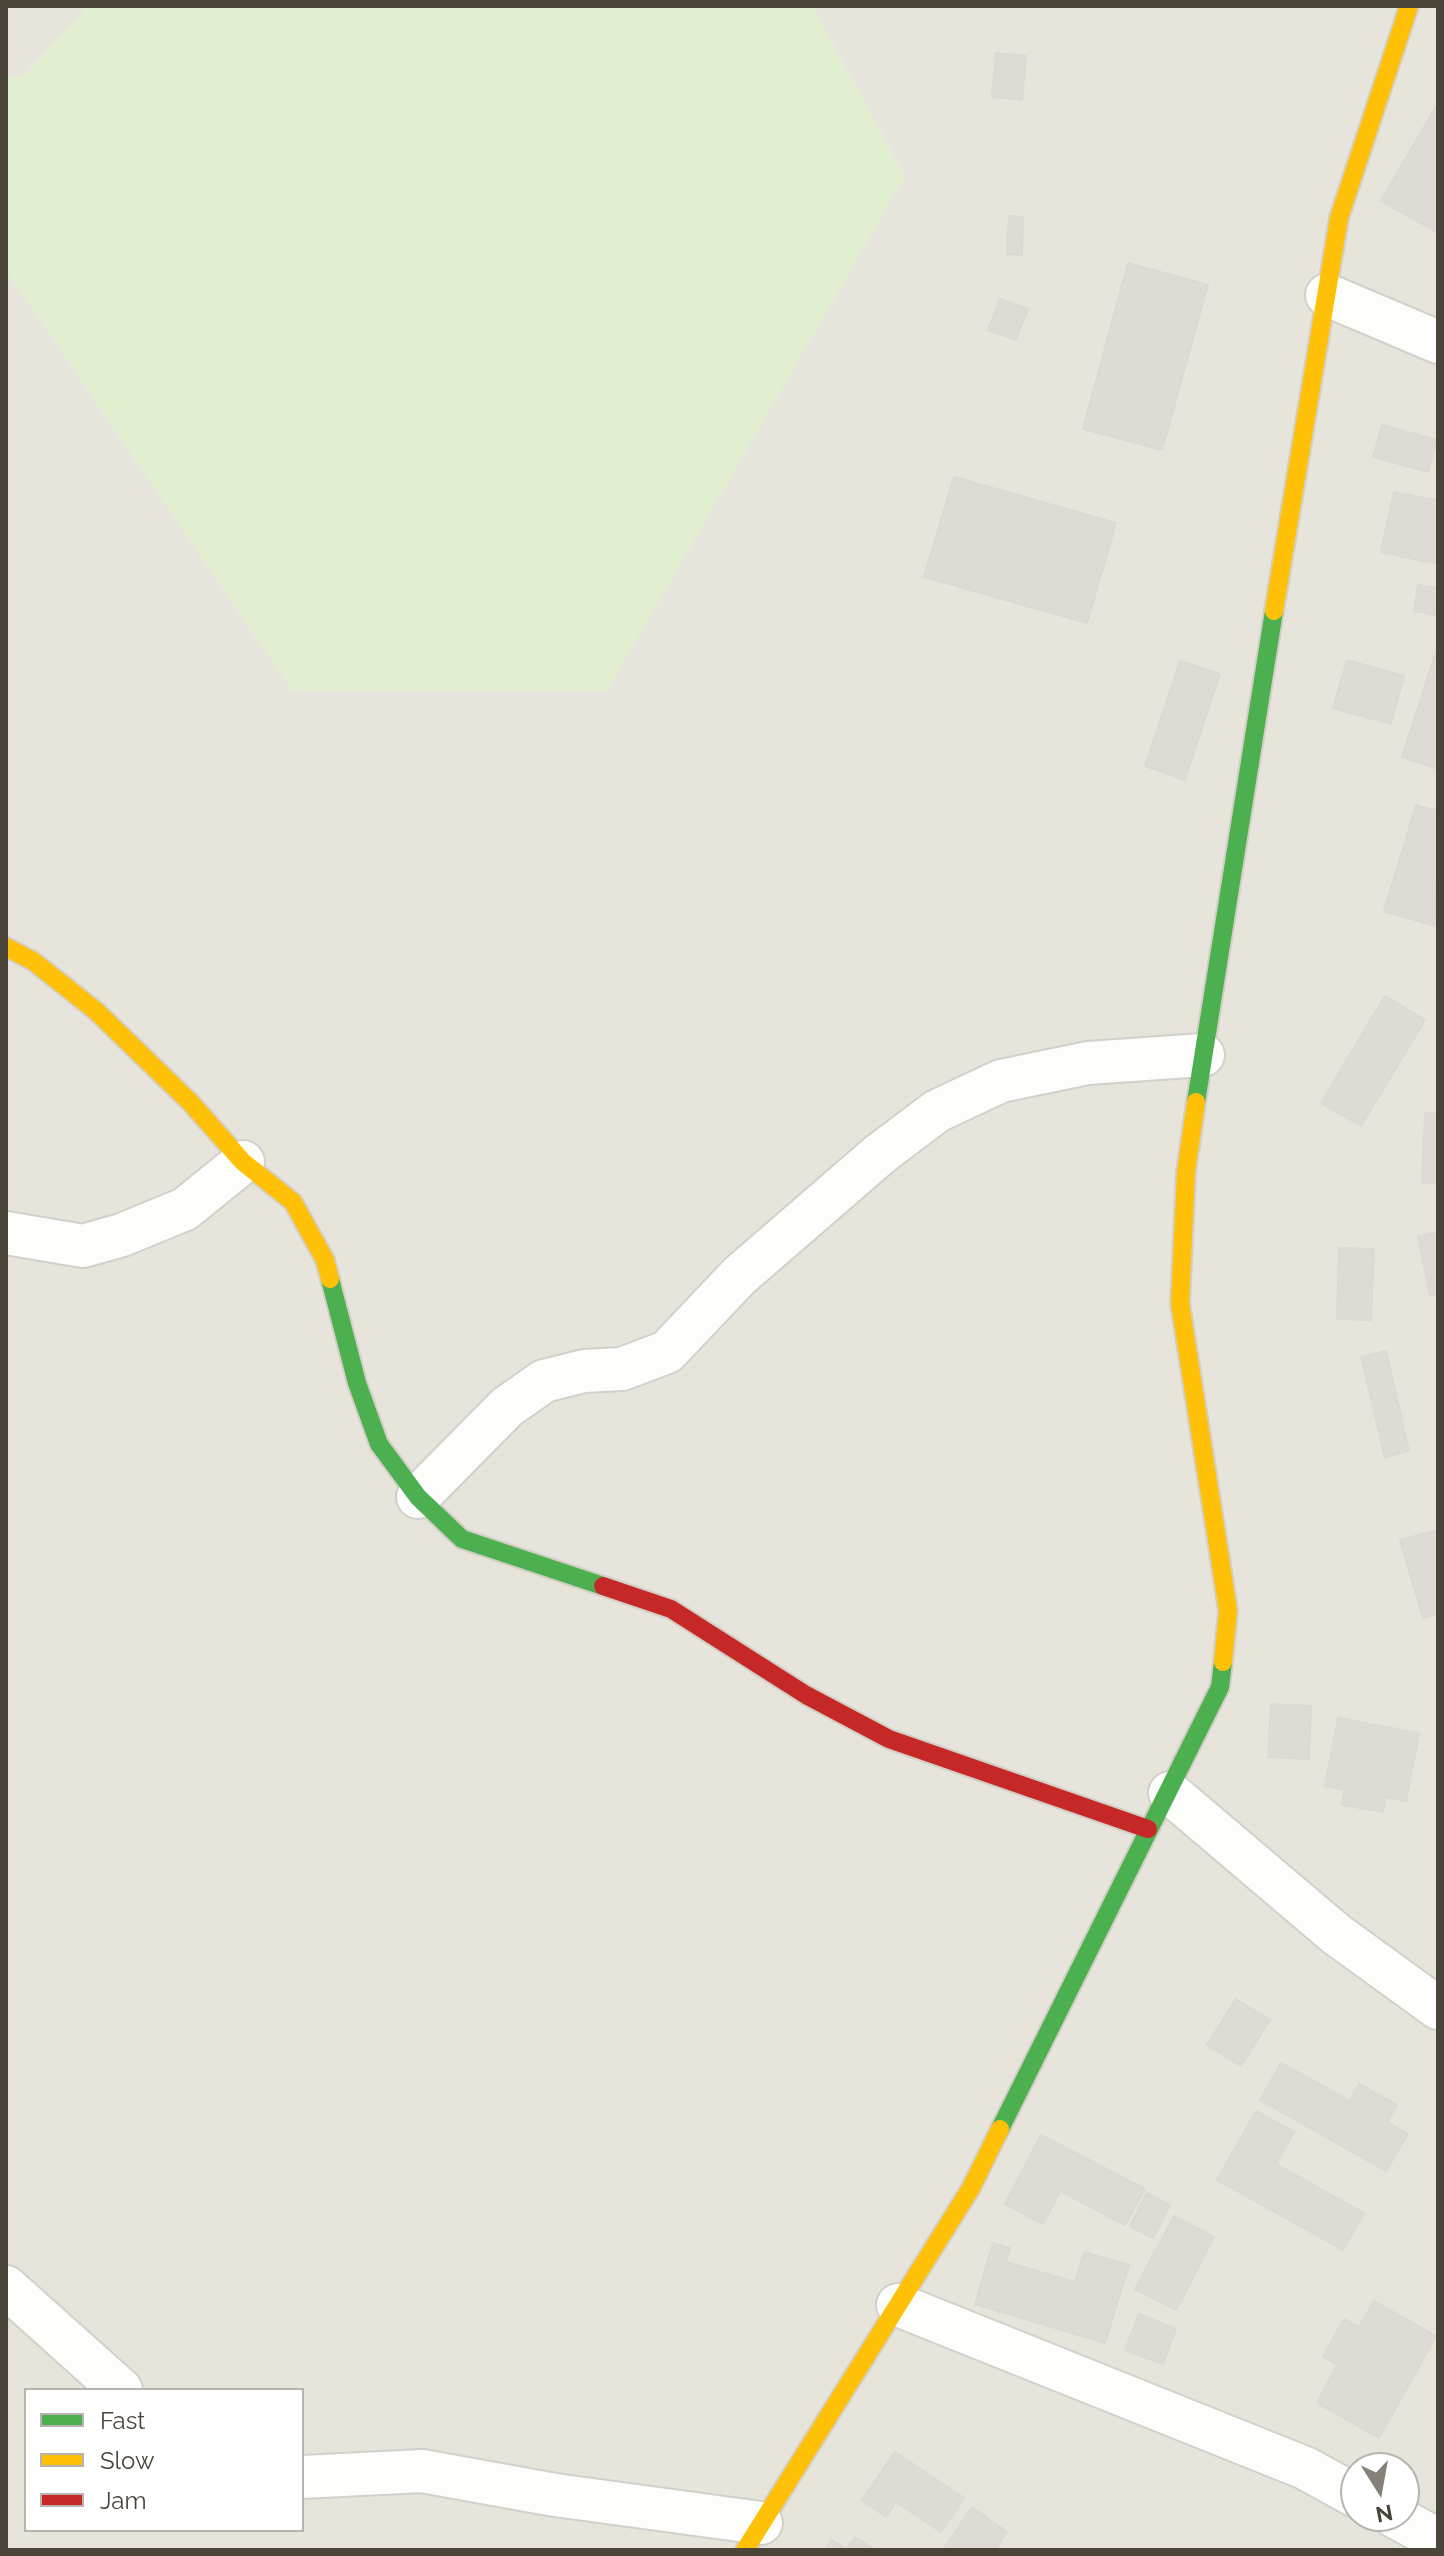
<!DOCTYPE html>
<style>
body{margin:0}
#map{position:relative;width:1444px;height:2556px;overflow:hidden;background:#f4f2ee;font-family:Raleway,sans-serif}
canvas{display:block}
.frame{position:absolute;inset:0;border:8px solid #4b4439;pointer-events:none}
.legend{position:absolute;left:24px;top:2388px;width:280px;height:144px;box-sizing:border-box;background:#fff;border:2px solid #b7b4b0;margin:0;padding:10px 14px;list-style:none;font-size:24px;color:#4b4439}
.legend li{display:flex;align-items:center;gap:16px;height:40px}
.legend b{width:40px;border:2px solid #b7b4b0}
.north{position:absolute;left:1340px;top:2452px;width:80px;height:80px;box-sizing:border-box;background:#fff;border:2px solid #b7b4b0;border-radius:50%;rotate:169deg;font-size:22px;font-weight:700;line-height:32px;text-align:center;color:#4b4439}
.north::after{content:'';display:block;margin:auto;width:28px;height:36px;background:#868178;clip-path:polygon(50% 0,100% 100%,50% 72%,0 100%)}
</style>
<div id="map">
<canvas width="1444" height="2556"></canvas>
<div class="frame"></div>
<ul class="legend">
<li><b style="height:10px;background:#4caf50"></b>Fast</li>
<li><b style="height:10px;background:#ffc107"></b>Slow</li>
<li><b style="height:10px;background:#c62828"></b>Jam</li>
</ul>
<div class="north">N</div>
</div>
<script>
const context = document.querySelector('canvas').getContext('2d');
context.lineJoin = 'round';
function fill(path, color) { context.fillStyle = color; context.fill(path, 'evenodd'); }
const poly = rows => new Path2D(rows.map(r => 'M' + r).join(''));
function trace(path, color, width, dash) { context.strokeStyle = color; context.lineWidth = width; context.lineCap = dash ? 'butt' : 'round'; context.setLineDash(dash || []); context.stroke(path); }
fill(poly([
 [6,6,88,6,25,75,6,79],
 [812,6,1438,6,1438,2550,6,2550,6,270,293,691,905,177],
 [26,2390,302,2390,302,2530,26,2530],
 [1356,2468,1404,2468,1404,2516,1356,2516]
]), '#e7e4dc');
fill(poly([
 [88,6,812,6,905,177,607,691,293,691,6,270,6,79,25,75]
]), '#e1eecf');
const building = poly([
 [996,53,1026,56,1022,100,992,97,996,53],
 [1438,103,1438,233,1381,201,1438,103],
 [1009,216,1023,217,1022,255,1007,254,1009,216],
 [1128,263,1208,285,1162,450,1083,429,1128,263],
 [1000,299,1028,309,1016,340,988,330,1000,299],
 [1382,425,1437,440,1428,472,1373,457,1382,425],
 [954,477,1116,523,1087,623,924,577,954,477],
 [1394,492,1438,501,1438,564,1381,552,1394,492],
 [1418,585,1438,589,1435,615,1414,611,1418,585],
 [1438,645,1438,769,1402,757,1438,645],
 [1347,660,1404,676,1391,724,1333,708,1347,660],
 [1180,661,1220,674,1185,780,1145,766,1180,661],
 [1416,805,1438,811,1435,926,1384,911,1416,805],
 [1385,996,1425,1020,1361,1126,1321,1103,1385,996],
 [1425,1113,1438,1114,1438,1183,1422,1183,1425,1113],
 [1438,1232,1438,1294,1430,1296,1418,1236,1438,1232],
 [1339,1248,1374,1249,1371,1320,1337,1319,1339,1248],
 [1386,1351,1409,1451,1385,1457,1361,1357,1386,1351],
 [1434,1531,1438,1545,1438,1614,1423,1618,1400,1540,1434,1531],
 [1271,1704,1311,1706,1309,1759,1268,1757,1271,1704],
 [1338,1718,1419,1733,1406,1801,1385,1797,1383,1812,1342,1805,1345,1790,1325,1786,1338,1718],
 [1236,1999,1270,2020,1241,2066,1207,2045,1236,1999],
 [1281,2063,1350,2101,1359,2084,1397,2105,1387,2122,1408,2134,1386,2171,1260,2100,1281,2063],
 [1256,2111,1294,2132,1276,2164,1364,2213,1343,2250,1217,2180,1256,2111],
 [1041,2135,1145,2189,1125,2225,1060,2191,1043,2224,1005,2204,1041,2135],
 [1147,2193,1170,2205,1153,2238,1130,2226,1147,2193],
 [1174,2216,1214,2237,1176,2310,1135,2289,1174,2216],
 [993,2243,1010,2248,1006,2262,1075,2282,1084,2252,1129,2265,1105,2343,975,2304,993,2243],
 [1374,2301,1436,2336,1379,2438,1317,2403,1337,2365,1323,2357,1344,2319,1359,2327,1374,2301],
 [1139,2314,1176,2329,1163,2364,1125,2350,1139,2314],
 [895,2452,964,2498,941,2532,896,2502,886,2517,862,2500,895,2452],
 [972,2507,1007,2532,995,2550,943,2550,972,2507],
 [855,2537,875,2550,825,2550,832,2540,846,2549,855,2537]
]);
fill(building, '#dedbd6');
trace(building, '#dcd9d4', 2);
const street = poly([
 [1327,295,1438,342],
 [6,1233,83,1246,122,1235,185,1209,243,1162],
 [418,1497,507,1407,544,1381,584,1371,622,1369,667,1352,739,1276,880,1154,937,1111,1001,1081,1088,1063,1203,1055],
 [1170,1793,1336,1934,1438,2008],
 [6,2287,121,2390],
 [898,2305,1305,2468,1356,2496],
 [302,2477,422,2471,555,2495,761,2523],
 [1394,2516,1438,2540]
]);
const fast = poly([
 [1196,1102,1274,611],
 [330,1279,357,1383,379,1444,418,1497,462,1539,603,1586],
 [1000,2129,1220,1687,1223,1662]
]);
const slow = poly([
 [1274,611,1339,218,1409,6],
 [6,947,33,961,96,1011,190,1102,243,1162,293,1202,325,1260,330,1279],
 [1196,1102,1186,1172,1180,1303,1228,1610,1223,1662],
 [745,2550,971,2188,1000,2129]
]);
const jam = poly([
 [603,1586,671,1609,806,1695,889,1739,1148,1829]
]);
trace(street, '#d2d0cb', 46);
trace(fast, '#d3cfc5', 22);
trace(slow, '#d3cfc5', 22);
trace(jam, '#d3cfc5', 22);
trace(street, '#fdfdfc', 42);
trace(fast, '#4caf50', 18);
trace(slow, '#ffc107', 18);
trace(jam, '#c62828', 18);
</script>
